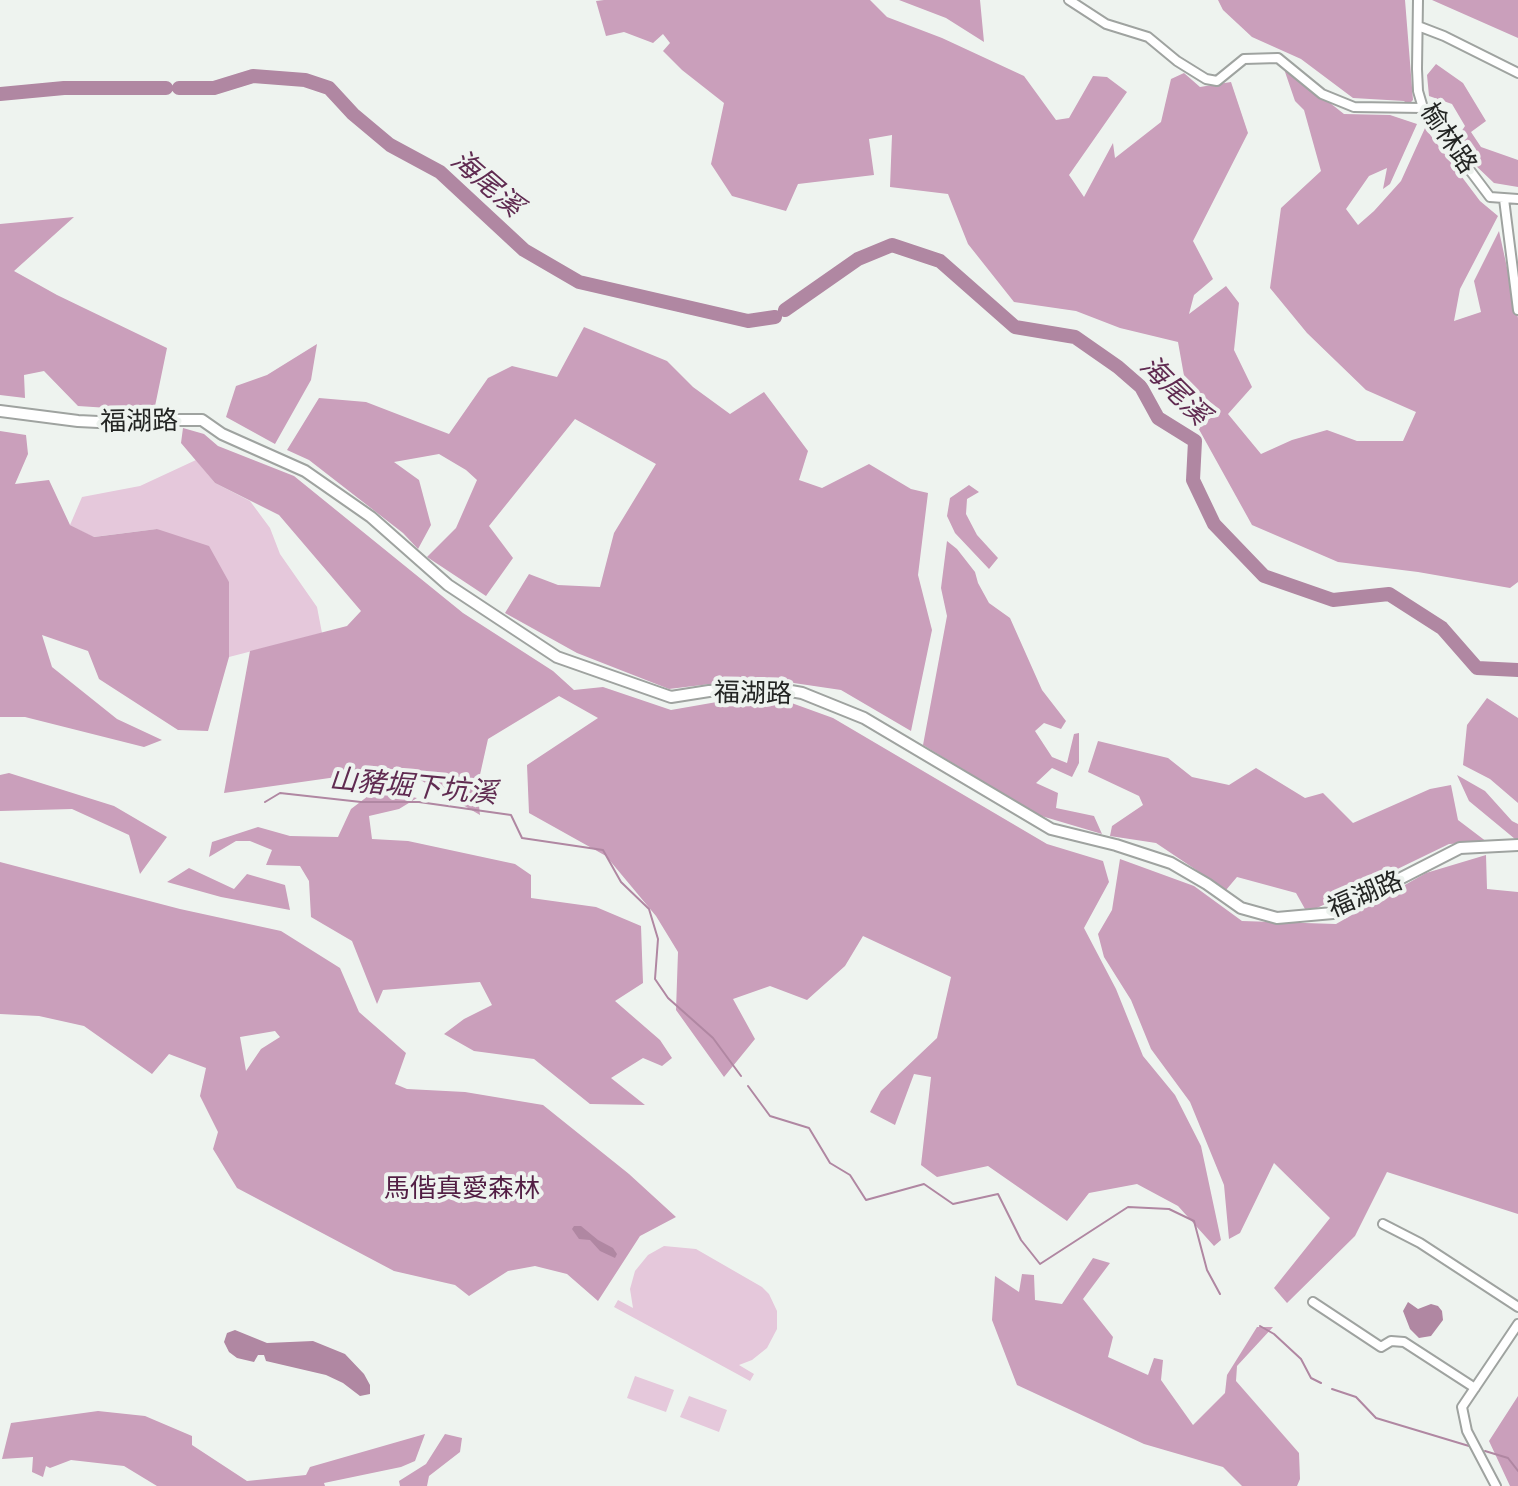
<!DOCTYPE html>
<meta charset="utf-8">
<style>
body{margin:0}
canvas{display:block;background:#eef3ef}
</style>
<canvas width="1518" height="1486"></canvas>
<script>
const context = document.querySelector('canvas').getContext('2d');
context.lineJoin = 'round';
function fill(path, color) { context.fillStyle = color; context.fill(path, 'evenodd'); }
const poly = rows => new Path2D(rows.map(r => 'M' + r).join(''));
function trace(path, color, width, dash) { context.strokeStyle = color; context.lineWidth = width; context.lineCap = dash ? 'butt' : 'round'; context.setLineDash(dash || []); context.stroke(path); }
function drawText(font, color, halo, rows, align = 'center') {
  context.font = font + ' Barlow,"Noto Sans TC",sans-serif'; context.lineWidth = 8; context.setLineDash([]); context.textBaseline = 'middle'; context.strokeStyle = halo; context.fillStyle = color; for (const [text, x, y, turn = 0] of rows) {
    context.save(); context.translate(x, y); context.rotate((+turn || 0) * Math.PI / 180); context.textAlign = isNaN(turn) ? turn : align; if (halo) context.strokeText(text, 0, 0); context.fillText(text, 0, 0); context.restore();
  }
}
fill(poly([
 [196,460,215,483,250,501,270,528,280,554,317,607,322,633,229,657,229,582,157,529,93,537,70,525,82,497,140,486],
 [664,1246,696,1249,762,1287,769,1294,777,1311,777,1329,767,1348,752,1360,739,1365,754,1374,750,1381,614,1307,618,1300,633,1308,630,1289,635,1271,648,1255],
 [635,1376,674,1390,666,1412,627,1398],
 [689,1396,727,1410,719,1432,680,1417]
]), '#e5c8db');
fill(poly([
 [604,0,870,0,887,17,942,38,1024,76,1056,120,1069,118,1093,76,1107,77,1127,92,1069,175,1084,197,1113,143,1115,158,1161,122,1171,79,1184,73,1200,87,1231,82,1248,133,1193,241,1213,279,1194,295,1189,314,1226,286,1239,303,1234,350,1252,387,1228,414,1261,454,1292,440,1327,430,1357,441,1403,441,1416,412,1366,390,1307,333,1270,288,1281,208,1321,171,1304,110,1295,101,1283,66,1344,114,1390,115,1417,124,1390,184,1383,189,1387,168,1369,176,1346,209,1358,225,1374,211,1401,181,1425,128,1480,201,1498,216,1460,289,1454,321,1481,312,1474,281,1499,231,1518,318,1518,582,1510,588,1418,572,1338,562,1252,525,1191,415,1178,342,1120,328,1076,311,1014,302,968,244,948,194,890,187,892,135,869,139,874,175,798,184,786,211,732,196,711,164,724,103,682,70,663,51,670,43,663,34,653,43,624,32,606,36,596,1],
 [899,0,980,0,984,42,946,18],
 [1218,0,1405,0,1413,100,1408,105,1404,101,1353,98,1301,59,1252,37,1223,10],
 [1432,0,1518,0,1518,38],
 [1436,64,1463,83,1486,121,1471,132,1481,147,1518,160,1518,187,1494,183,1453,144,1465,126,1452,104,1429,96,1427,75],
 [74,217,14,271,57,295,167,348,154,411,78,406,44,371,24,375,25,398,0,395,0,224],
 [584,327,667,361,693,387,730,414,764,392,808,451,799,480,822,488,869,464,911,489,928,493,918,575,932,630,911,731,841,690,760,678,669,689,577,653,505,613,529,574,558,585,600,587,614,533,656,464,575,419,489,526,513,558,486,596,427,557,456,528,477,480,466,470,439,454,394,462,419,480,431,525,418,549,403,533,309,460,287,450,319,398,366,402,449,434,488,378,512,366,557,377],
 [317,344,311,380,275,444,226,417,236,386,267,375],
 [183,428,204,434,218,446,294,476,463,613,553,671,574,690,603,687,671,710,734,699,775,697,833,718,1047,844,1103,861,1109,882,1084,928,1116,989,1143,1056,1175,1095,1201,1146,1221,1240,1214,1246,1178,1206,1137,1184,1089,1193,1067,1221,988,1166,937,1177,921,1165,931,1077,914,1074,895,1125,870,1112,881,1091,937,1038,951,977,863,936,845,966,807,1000,770,986,733,999,755,1039,724,1077,676,1010,678,952,656,916,606,856,529,813,527,765,598,718,559,696,488,739,477,788,480,815,400,768,224,793,250,651,347,626,361,611,279,515,215,483,181,443],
 [0,431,26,435,28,454,15,484,49,480,70,525,94,537,157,529,209,546,229,582,229,657,208,731,178,730,99,679,88,651,42,635,52,667,117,719,162,740,144,747,25,717,0,717],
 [969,485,979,492,967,499,966,514,977,535,998,558,989,569,955,533,947,516,950,498],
 [947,541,957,549,975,572,978,583,989,603,1010,618,1042,690,1066,721,1061,729,1044,723,1035,731,1052,757,1067,763,1074,734,1079,733,1079,763,1072,777,1052,768,1036,783,1058,793,1056,808,1094,816,1102,834,1038,815,923,745,947,616,941,588],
 [1487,698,1518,718,1518,803,1490,779,1463,765,1467,725],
 [1098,741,1168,758,1192,777,1229,785,1256,768,1305,798,1323,793,1353,823,1430,789,1451,785,1458,820,1487,842,1449,844,1317,908,1305,909,1296,893,1237,877,1226,890,1156,843,1110,836,1112,826,1143,805,1139,796,1088,772],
 [9,773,114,806,167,837,140,874,129,835,72,809,0,811,0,775],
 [1457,775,1485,791,1512,821,1518,824,1518,839,1515,839,1469,801],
 [376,790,417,798,399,809,369,816,372,839,408,841,515,864,531,875,531,898,596,907,641,926,643,983,615,1001,660,1040,672,1058,662,1066,643,1058,611,1078,645,1105,590,1104,534,1059,474,1051,444,1034,464,1019,492,1005,480,982,383,990,377,1004,352,941,311,917,309,881,300,866,266,865,272,850,250,841,236,841,209,857,212,842,258,827,290,836,338,837,351,809],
 [1486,855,1487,889,1518,892,1518,1214,1387,1172,1355,1236,1287,1303,1274,1288,1330,1218,1274,1163,1240,1233,1229,1239,1224,1185,1190,1102,1151,1049,1131,1000,1104,957,1098,934,1112,910,1120,859,1194,886,1242,921,1336,924,1426,873],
 [0,862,180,909,281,931,340,968,359,1012,406,1053,395,1084,407,1089,465,1092,543,1105,629,1174,676,1217,640,1236,598,1301,567,1274,535,1266,508,1271,469,1296,455,1285,394,1271,237,1188,213,1149,218,1132,200,1096,206,1068,169,1054,152,1074,84,1026,39,1016,0,1014],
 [275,1031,280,1037,261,1049,246,1071,240,1037],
 [189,868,234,889,247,874,285,885,290,910,221,897,167,882],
 [1093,1258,1110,1263,1083,1299,1113,1337,1108,1357,1148,1375,1154,1358,1163,1360,1161,1380,1193,1425,1225,1393,1227,1375,1257,1327,1273,1327,1237,1366,1236,1381,1299,1453,1300,1479,1297,1486,1242,1486,1223,1467,1144,1444,1017,1385,992,1320,995,1276,1019,1292,1022,1274,1034,1275,1035,1300,1062,1304],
 [1518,1396,1518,1486,1510,1486,1489,1441],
 [98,1411,145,1416,192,1436,192,1445,247,1481,306,1475,310,1467,425,1434,415,1461,401,1467,324,1483,325,1486,157,1486,124,1466,71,1460,50,1468,46,1466,43,1477,32,1472,33,1457,2,1459,11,1423],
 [445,1434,462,1438,460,1452,429,1476,427,1486,400,1486,399,1481,426,1464]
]), '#ca9fbb');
fill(poly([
 [574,1226,581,1226,598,1240,613,1248,617,1254,615,1258,600,1251,590,1240,579,1239,572,1229],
 [1408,1302,1418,1309,1431,1304,1438,1306,1442,1311,1443,1320,1431,1336,1419,1338,1410,1329,1403,1311],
 [235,1330,267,1343,313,1341,345,1354,364,1374,370,1385,370,1394,360,1396,343,1383,326,1375,266,1361,264,1355,258,1355,254,1362,237,1358,229,1352,224,1342,227,1333]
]), '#b087a2');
trace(poly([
 [265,802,280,793,361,802,419,802,511,815,522,838,603,850,621,882,649,909,658,939,655,979,668,998,713,1038,741,1076],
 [748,1086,770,1116,809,1128,830,1163,850,1175,866,1200,924,1184,953,1204,998,1194,1021,1240,1040,1264,1128,1207,1169,1209,1194,1221,1207,1270,1220,1294],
 [1260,1326,1274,1334,1301,1359,1311,1378,1321,1383],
 [1332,1389,1356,1397,1376,1418,1469,1446],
 [1485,1451,1508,1458,1518,1471]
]), '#b087a2', 2);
trace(poly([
 [179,88,214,88,253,76,305,80,329,88,353,114,390,145,440,172,524,250,579,282,748,321,775,317],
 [0,94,64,88,166,88],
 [785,310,858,259,892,245,940,261,1015,327,1075,337,1118,367,1141,387,1158,418,1195,441,1193,480,1214,524,1264,576,1333,600,1389,594,1442,628,1477,668,1518,670]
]), '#b087a2', 14);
const minor = poly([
 [1069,0,1106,24,1148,37,1177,61,1206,79,1217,81,1244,59,1278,58,1322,94,1354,107,1423,108],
 [1418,0,1417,69,1418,91,1423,108,1490,197,1518,199],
 [1418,26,1444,36,1518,73],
 [1504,199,1518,310],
 [1383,1224,1420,1243,1518,1307],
 [1313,1302,1381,1347,1391,1341,1404,1342,1475,1388],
 [1496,1486,1467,1431,1462,1407,1518,1324]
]);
const tertiary = poly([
 [0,411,78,421,139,424,166,420,202,420,222,434,305,471,371,517,448,585,557,657,671,697,709,691,774,688,802,693,864,718,1051,829,1116,845,1171,863,1207,884,1241,908,1277,918,1333,913,1460,848,1518,845]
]);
trace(minor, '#9fa3a0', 12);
trace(tertiary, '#9fa3a0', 14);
trace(minor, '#fff', 8);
trace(tertiary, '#fff', 10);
drawText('26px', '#232523', '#eef3ef', [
 ["榆林路",1449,138,56],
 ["福湖路",139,421,-1],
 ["福湖路",753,693,1],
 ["福湖路",1365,894,-23]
]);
drawText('26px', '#521e44', '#eef3ef', [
 ["馬偕真愛森林",462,1188]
]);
drawText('italic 28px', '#602b51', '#eef3ef', [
 ["海尾溪",487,183,41],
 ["海尾溪",1175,390,45],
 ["山豬堀下坑溪",413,786,5]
]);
</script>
